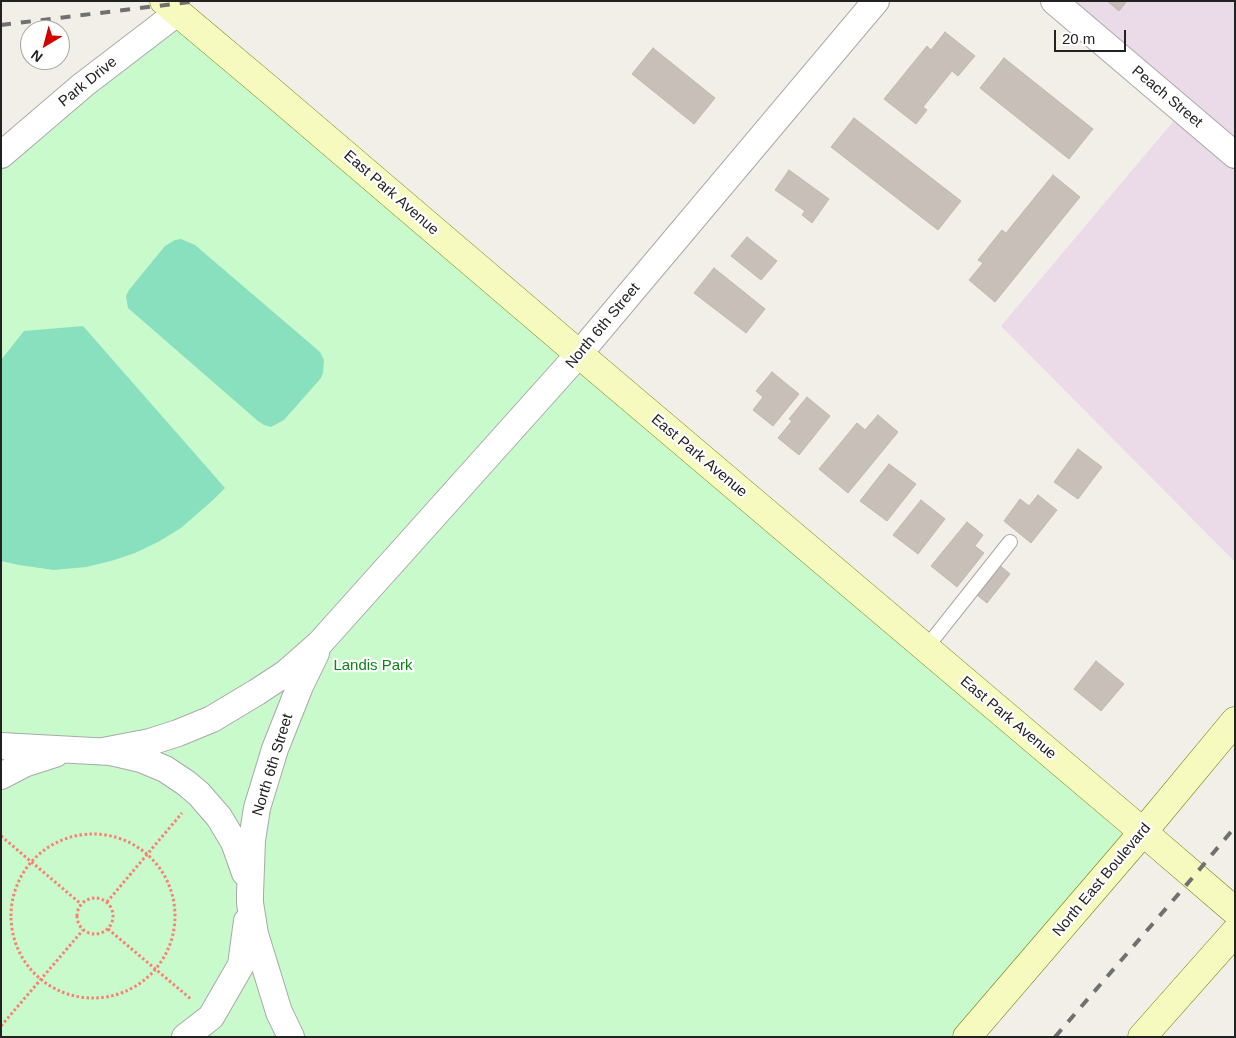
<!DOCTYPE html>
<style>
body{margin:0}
#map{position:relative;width:1236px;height:1038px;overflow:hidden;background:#f2efe9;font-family:Arial,sans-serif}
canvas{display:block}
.frame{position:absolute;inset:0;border:2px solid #222;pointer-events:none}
.north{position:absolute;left:20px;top:20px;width:50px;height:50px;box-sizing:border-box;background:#fff;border:1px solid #a7a7a7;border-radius:50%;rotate:217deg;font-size:14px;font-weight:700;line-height:20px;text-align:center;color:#222}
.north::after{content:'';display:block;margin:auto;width:18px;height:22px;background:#d40000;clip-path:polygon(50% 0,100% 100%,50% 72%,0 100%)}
.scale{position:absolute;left:1054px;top:30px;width:72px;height:22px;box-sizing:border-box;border:2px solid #222;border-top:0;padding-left:6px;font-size:15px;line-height:18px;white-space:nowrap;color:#222;-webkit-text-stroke:4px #fff;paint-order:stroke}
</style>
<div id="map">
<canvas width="1236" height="1038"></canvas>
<div class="frame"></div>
<div class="north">N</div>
<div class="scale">20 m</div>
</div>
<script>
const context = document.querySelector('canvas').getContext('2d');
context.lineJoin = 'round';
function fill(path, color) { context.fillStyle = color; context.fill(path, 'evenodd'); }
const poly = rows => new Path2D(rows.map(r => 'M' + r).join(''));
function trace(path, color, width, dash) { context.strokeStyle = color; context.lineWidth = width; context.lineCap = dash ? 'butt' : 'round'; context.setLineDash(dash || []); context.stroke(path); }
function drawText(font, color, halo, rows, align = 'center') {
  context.font = font + ' Arial,sans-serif'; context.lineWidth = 4.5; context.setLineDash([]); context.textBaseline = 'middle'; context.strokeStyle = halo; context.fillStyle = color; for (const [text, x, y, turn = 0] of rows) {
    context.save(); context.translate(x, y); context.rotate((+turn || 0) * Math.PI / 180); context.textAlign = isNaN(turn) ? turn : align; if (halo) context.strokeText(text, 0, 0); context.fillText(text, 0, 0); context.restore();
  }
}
fill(poly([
 [1050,1,1235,1,1235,562,1001,326,1182,111]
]), '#ebdbe8');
fill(poly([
 [177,13,1143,832,967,1037,1,1037,1,156]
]), '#c8facc');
fill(poly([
 [181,239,195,245,320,352,324,360,323,373,321,378,284,420,271,427,264,425,258,421,128,308,126,296,129,290,165,246,175,240],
 [83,326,225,488,213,500,181,528,158,542,135,553,111,561,86,567,54,570,19,565,1,561,1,360,24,331]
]), '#88e0be');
const building = poly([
 [1107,1,1127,1,1119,11,1107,1],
 [945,32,975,56,958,76,952,71,923,107,927,110,916,124,884,99,927,46,931,50,945,32],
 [653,48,715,98,694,124,632,74,653,48],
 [1004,58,1093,129,1069,159,980,88,1004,58],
 [854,118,961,201,938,230,831,147,854,118],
 [789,170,829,199,812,223,802,215,805,211,775,190,789,170],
 [1053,175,1080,197,995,302,969,280,983,263,978,260,1002,230,1006,233,1053,175],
 [747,237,777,261,761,280,731,256,747,237],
 [714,268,765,309,746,333,694,293,714,268],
 [772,372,799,394,773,426,753,410,763,397,756,391,772,372],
 [807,397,830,416,799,455,778,438,792,421,789,419,807,397],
 [878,415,898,432,848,493,819,469,857,423,865,430,878,415],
 [1078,449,1102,467,1078,499,1054,482,1078,449],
 [889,464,916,484,887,521,860,501,889,464],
 [1038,495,1057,510,1031,543,1004,521,1020,499,1029,506,1038,495],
 [921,500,945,519,918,554,893,535,921,500],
 [967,522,983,535,975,546,984,553,957,587,931,566,967,522],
 [996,562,1010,574,987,603,973,592,996,562],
 [1096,661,1124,684,1101,711,1074,689,1096,661]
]);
fill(building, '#c7bfb8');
trace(building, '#c4b6ab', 1);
const service = poly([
 [926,648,1010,542]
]);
const minor = poly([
 [1054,1,1235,155],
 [1,155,83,85,177,13],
 [1,746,111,752,141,759,165,769,186,783,199,794,219,817,234,842,245,873],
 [103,751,150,742,178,733,212,719,257,692,286,673,320,643,579,354,876,1],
 [1,776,24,764,55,754],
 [185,1037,211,1017,241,965,247,921],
 [291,1037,279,1012,255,934,250,903,250,894,252,840,257,808,275,749,300,686,316,653]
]);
const secondary = poly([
 [164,1,271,91,579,354,1143,832,1235,911],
 [967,1037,1143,832,1235,721],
 [1142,1037,1235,932]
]);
trace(service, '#a9a9a9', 16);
trace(minor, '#a9a9a9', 28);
trace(secondary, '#707d05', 29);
trace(poly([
 '11 916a82 82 0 1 1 164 0a82 82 0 1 1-164 0Z',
 [1,836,81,904],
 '77 916a18 18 0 1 1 36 0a18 18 0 1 1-36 0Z',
 [107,902,182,813],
 [108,929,192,1000],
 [1,1026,83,930]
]), '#fa8072', 3, [2.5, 2.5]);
trace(service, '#fff', 14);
trace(minor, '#fff', 26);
trace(secondary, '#f7fabf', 28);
trace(poly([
 [1,25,198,1],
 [1055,1037,1194,876,1235,827]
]), '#707070', 4, [10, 10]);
drawText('15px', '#222', '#fff', [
 ["Park Drive",88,82,-39],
 ["Peach Street",1167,97,40],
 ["East Park Avenue",391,193,41],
 ["North 6th Street",603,326,-50],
 ["East Park Avenue",699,456,40],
 ["East Park Avenue",1008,718,40],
 ["North 6th Street",273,765,-73],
 ["North East Boulevard",1102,880,-50]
]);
drawText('15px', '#0c8416', '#fff', [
 ["Landis Park",373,666]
]);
</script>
